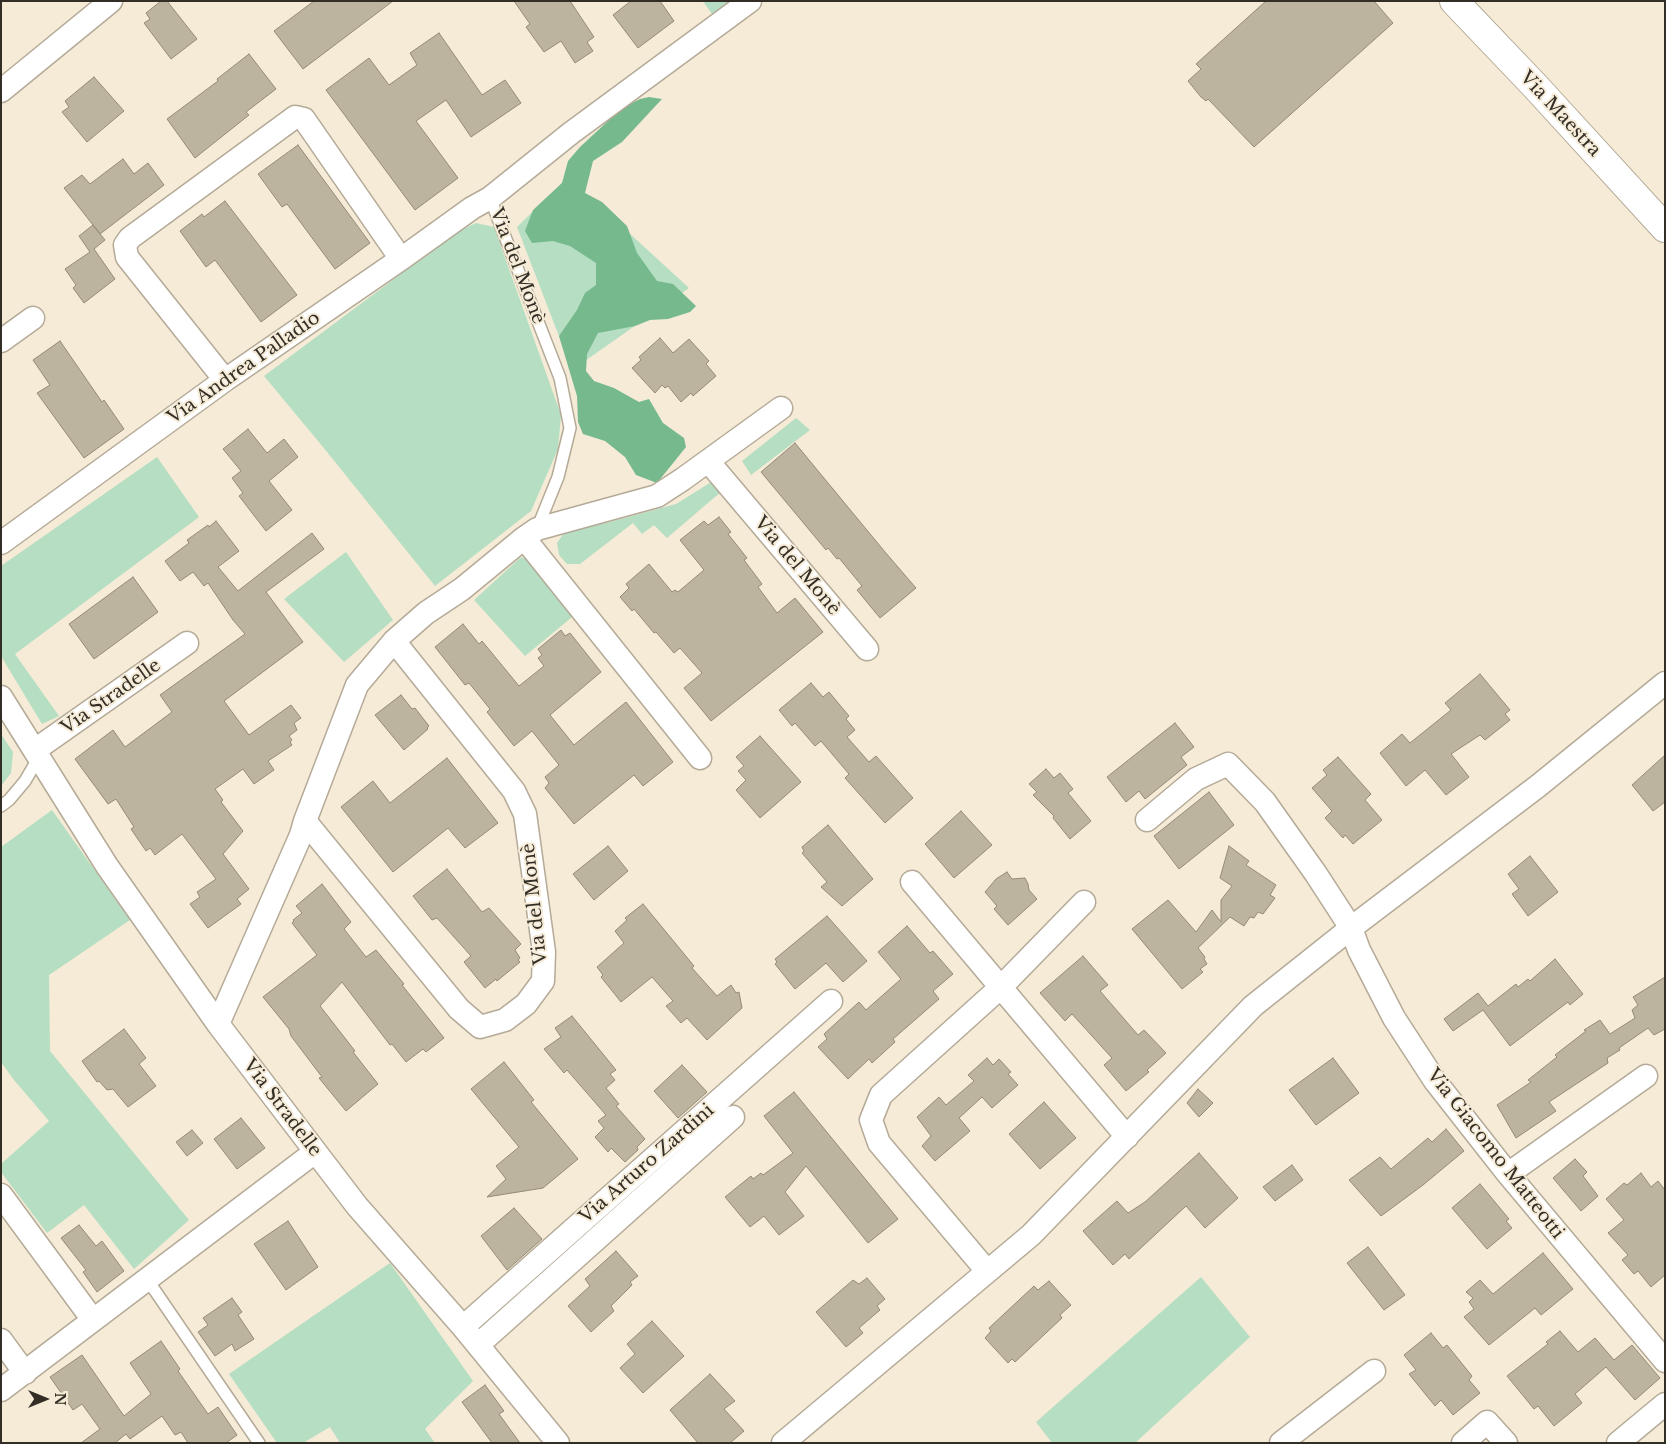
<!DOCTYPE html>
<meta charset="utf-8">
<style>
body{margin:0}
#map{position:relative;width:1666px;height:1444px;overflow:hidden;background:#f5ebd7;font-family:"Libre Baskerville",serif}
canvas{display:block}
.frame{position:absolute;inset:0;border:2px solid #322e26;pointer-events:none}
.north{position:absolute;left:20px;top:1374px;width:50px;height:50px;-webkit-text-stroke:4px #f5ebd7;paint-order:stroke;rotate:90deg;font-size:14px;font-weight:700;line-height:20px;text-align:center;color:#322e26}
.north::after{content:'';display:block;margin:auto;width:18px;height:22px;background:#322e26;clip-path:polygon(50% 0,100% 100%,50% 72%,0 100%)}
</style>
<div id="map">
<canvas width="1666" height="1444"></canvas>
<div class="frame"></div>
<div class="north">N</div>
</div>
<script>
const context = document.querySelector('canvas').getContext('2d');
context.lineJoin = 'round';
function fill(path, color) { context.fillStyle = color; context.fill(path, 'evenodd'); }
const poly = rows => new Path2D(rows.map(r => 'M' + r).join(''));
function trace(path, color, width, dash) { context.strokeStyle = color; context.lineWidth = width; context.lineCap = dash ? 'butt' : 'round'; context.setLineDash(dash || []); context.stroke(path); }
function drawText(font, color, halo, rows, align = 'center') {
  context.font = font + ' "Libre Baskerville",serif'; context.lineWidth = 4; context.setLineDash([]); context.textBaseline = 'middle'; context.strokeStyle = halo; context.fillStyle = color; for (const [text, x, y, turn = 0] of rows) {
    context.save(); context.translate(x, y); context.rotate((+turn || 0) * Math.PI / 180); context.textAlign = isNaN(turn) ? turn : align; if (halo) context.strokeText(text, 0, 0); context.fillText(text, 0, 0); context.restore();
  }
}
fill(poly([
 [703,1,737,1,714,17],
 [568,177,689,288,572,370,517,227],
 [476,223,494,227,561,415,558,449,531,511,435,586,323,447,264,376,457,232],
 [796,418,810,430,751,475,742,461],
 [157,457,199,517,15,654,59,716,42,724,1,656,1,566],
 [713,481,726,490,716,496,667,538,654,525,642,534,633,523,580,564,567,564,559,555,557,543,564,533,610,522,676,504],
 [346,552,393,620,344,662,284,599],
 [528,557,577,613,525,656,474,600,520,558],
 [1,734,13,752,11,773,1,786],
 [52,810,130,920,49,975,50,1051,189,1220,134,1269,84,1205,47,1233,1,1172,1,1164,49,1121,14,1080,1,1062,1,847],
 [390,1263,473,1381,425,1429,435,1443,340,1443,330,1427,303,1443,277,1443,229,1374],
 [1201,1277,1250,1337,1135,1443,1052,1443,1036,1422]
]), '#b5dec2');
fill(poly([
 [649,97,662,99,622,142,593,161,585,193,602,202,627,226,637,253,657,281,673,284,696,306,690,312,668,319,650,320,635,326,598,333,587,354,586,371,594,381,614,388,639,402,649,399,663,423,684,438,686,447,657,483,636,475,625,457,605,441,583,434,578,422,577,396,559,336,577,310,585,293,596,285,596,263,570,246,553,241,532,243,525,231,533,210,562,183,568,161,580,147,622,108,640,99]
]), '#75b98d');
const building = poly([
 [161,1,167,1,197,39,171,59,144,23,150,19,146,13,161,1],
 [314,1,393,1,303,69,274,31,314,1],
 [514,1,570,1,594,37,587,42,593,51,575,63,561,41,544,52,526,27,530,24,514,1],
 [631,1,660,1,674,21,638,48,613,15,631,1],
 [1266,1,1374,1,1393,23,1254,147,1208,99,1206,101,1201,97,1188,81,1201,69,1196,64,1266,1],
 [439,33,482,95,505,80,521,103,471,137,446,100,416,121,458,178,415,210,326,90,369,58,389,85,417,65,410,53,439,33],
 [249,54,276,89,246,112,249,115,195,158,167,119,218,81,217,79,249,54],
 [94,77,124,111,87,142,62,112,69,107,65,101,94,77],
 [298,145,370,243,335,269,287,204,282,207,258,174,298,145],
 [123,159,134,174,148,163,164,185,100,234,64,188,82,175,90,184,123,159],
 [225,201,297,295,261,322,215,260,206,267,180,231,202,214,204,217,225,201],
 [93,225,105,240,94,249,115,279,84,303,73,288,76,285,65,269,90,252,79,236,93,225],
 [660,338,673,353,689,339,709,361,706,364,716,376,693,396,691,393,681,402,668,386,665,388,662,385,655,393,632,368,641,360,639,357,660,338],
 [60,341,102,402,104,400,124,429,84,458,37,393,50,385,33,360,60,341],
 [248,429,267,453,284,439,298,457,269,481,292,510,266,531,239,496,243,493,232,478,241,471,223,449,248,429],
 [795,443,885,552,916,588,880,618,857,590,862,586,839,558,837,559,828,548,826,550,761,472,795,443],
 [719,517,731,532,728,534,747,558,744,560,762,584,758,587,777,613,795,598,823,632,711,721,684,688,702,673,680,648,674,653,656,632,654,633,634,609,632,611,620,597,629,588,626,584,649,564,672,592,675,590,678,592,704,570,680,540,704,521,708,525,719,517],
 [216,521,239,551,218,567,238,591,312,533,324,549,266,592,303,642,224,701,249,735,291,705,301,718,294,723,297,730,289,736,292,740,290,742,292,745,268,761,274,770,254,784,243,769,215,789,223,800,221,802,243,831,223,854,249,889,237,899,241,904,208,928,190,904,200,897,197,892,216,879,182,834,155,855,150,848,146,851,131,829,134,827,116,799,108,804,75,759,113,730,125,747,172,712,160,695,245,634,233,620,208,583,204,586,193,572,180,581,165,561,189,543,187,540,208,525,209,527,216,521],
 [133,577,158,612,94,659,69,624,133,577],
 [463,624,479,644,482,641,519,686,544,666,538,658,542,655,538,649,561,630,565,636,570,633,601,672,550,715,574,745,626,702,673,762,643,786,634,775,574,824,545,788,549,783,545,777,559,765,532,731,514,746,487,712,490,709,469,683,465,685,435,647,463,624],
 [1480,674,1510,710,1505,714,1510,720,1485,740,1480,735,1451,754,1469,777,1446,795,1425,770,1406,786,1380,753,1402,734,1410,743,1451,710,1445,703,1480,674],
 [811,683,823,697,829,692,849,716,846,719,855,730,847,737,869,762,876,756,913,798,885,823,845,778,849,774,821,741,815,746,795,723,792,726,779,710,811,683],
 [401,695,412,709,415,708,429,726,427,728,428,729,404,750,375,715,401,695],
 [1175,723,1194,747,1181,757,1187,765,1145,799,1139,791,1126,802,1107,777,1175,723],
 [760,736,801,782,760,818,736,790,746,780,738,771,744,766,736,757,760,736],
 [1665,755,1665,802,1653,811,1632,785,1665,755],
 [1338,757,1371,794,1365,800,1382,820,1353,844,1345,835,1343,838,1325,818,1332,811,1312,788,1327,775,1323,770,1338,757],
 [447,758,498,823,465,848,448,828,393,872,341,807,373,781,390,803,447,758],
 [1046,769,1054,778,1060,773,1073,789,1068,793,1091,821,1070,839,1053,818,1054,816,1033,795,1037,792,1029,784,1046,769],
 [1209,792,1234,825,1179,869,1154,836,1209,792],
 [961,811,992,845,954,878,925,844,961,811],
 [828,825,873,879,842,906,821,887,827,882,802,853,804,851,802,847,828,825],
 [608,846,628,871,594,900,573,874,608,846],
 [1229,846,1249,861,1246,865,1276,885,1270,895,1275,898,1263,914,1258,912,1254,918,1250,917,1244,926,1230,917,1198,948,1205,957,1204,959,1207,964,1200,969,1203,972,1182,989,1132,929,1168,900,1196,932,1212,910,1221,922,1221,900,1232,886,1220,878,1229,846],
 [1530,856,1558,892,1528,916,1512,894,1519,889,1508,874,1530,856],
 [447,869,482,912,489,908,521,944,515,950,520,958,518,960,520,962,497,981,496,979,485,988,464,962,471,956,437,918,432,920,413,896,447,869],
 [1007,872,1012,879,1025,878,1028,884,1029,890,1037,899,1008,925,994,909,997,906,985,892,996,879,1007,872],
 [322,884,351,922,344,929,366,957,376,950,404,984,402,985,444,1038,426,1052,423,1049,406,1062,392,1044,390,1045,342,982,320,1006,355,1051,353,1052,378,1084,346,1111,319,1078,322,1077,291,1036,289,1029,263,997,317,955,292,923,294,921,293,920,302,913,296,906,322,884],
 [643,904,694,966,692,968,717,996,731,985,736,993,739,992,742,1008,707,1040,687,1018,681,1023,666,1006,673,1001,652,977,621,1002,601,977,603,975,597,967,624,943,615,931,627,920,625,918,643,904],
 [827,916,867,961,843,982,826,963,795,989,775,964,777,962,775,959,827,916],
 [907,926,930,953,933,951,953,974,933,991,939,999,893,1039,895,1042,872,1063,869,1059,848,1079,818,1047,827,1039,824,1034,859,1002,866,1010,901,979,878,952,907,926],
 [1083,956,1108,985,1100,991,1138,1035,1144,1030,1166,1053,1147,1070,1149,1072,1126,1091,1104,1065,1112,1058,1072,1014,1065,1021,1040,993,1083,956],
 [1555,959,1583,994,1570,1005,1568,1002,1510,1046,1483,1010,1453,1031,1444,1019,1478,993,1488,1006,1516,984,1518,987,1528,979,1530,981,1555,959],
 [1665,977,1665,1029,1654,1035,1648,1028,1619,1048,1620,1050,1607,1058,1608,1063,1549,1102,1556,1111,1516,1138,1497,1105,1531,1082,1528,1080,1557,1057,1555,1055,1586,1031,1584,1030,1600,1020,1610,1034,1635,1018,1632,1010,1638,1005,1633,997,1665,977],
 [572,1016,616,1070,610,1074,615,1080,606,1088,619,1104,616,1106,645,1139,637,1147,638,1150,625,1162,611,1148,608,1152,595,1137,604,1128,598,1121,606,1115,567,1070,564,1073,544,1049,561,1037,555,1028,572,1016],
 [124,1029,146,1058,139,1064,156,1086,128,1107,113,1089,107,1090,99,1081,97,1082,82,1061,124,1029],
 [987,1058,993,1065,999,1059,1011,1072,1008,1074,1018,1085,992,1108,982,1097,959,1118,970,1131,935,1161,922,1146,931,1136,917,1117,939,1097,946,1105,974,1081,968,1075,987,1058],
 [1333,1058,1359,1093,1316,1125,1289,1090,1333,1058],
 [504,1062,534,1100,531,1102,578,1159,543,1188,487,1197,506,1179,496,1166,519,1147,471,1089,504,1062],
 [682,1065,707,1092,678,1118,654,1091,682,1065],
 [1198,1089,1213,1103,1199,1117,1187,1103,1198,1089],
 [794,1092,898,1219,868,1243,806,1166,785,1192,804,1216,779,1235,764,1216,750,1227,725,1197,751,1176,753,1179,761,1173,763,1175,793,1153,764,1116,794,1092],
 [1044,1102,1076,1138,1040,1169,1009,1134,1044,1102],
 [241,1118,265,1148,237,1169,214,1139,241,1118],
 [1446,1129,1464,1151,1423,1185,1381,1216,1349,1180,1380,1157,1391,1169,1428,1138,1432,1142,1446,1129],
 [192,1130,203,1143,187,1156,176,1142,192,1130],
 [1199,1153,1238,1198,1205,1228,1186,1206,1129,1259,1125,1254,1113,1265,1083,1231,1117,1201,1128,1213,1145,1202,1199,1153],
 [1575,1159,1587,1172,1583,1176,1598,1196,1581,1211,1553,1178,1575,1159],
 [1292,1165,1303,1180,1275,1201,1263,1187,1292,1165],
 [1641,1173,1651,1187,1658,1181,1665,1190,1665,1275,1651,1287,1638,1271,1634,1274,1622,1260,1628,1255,1608,1233,1624,1220,1606,1199,1624,1183,1627,1185,1641,1173],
 [1480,1184,1509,1219,1506,1221,1512,1228,1487,1249,1452,1208,1480,1184],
 [514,1208,542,1239,507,1270,481,1236,514,1208],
 [288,1221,318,1267,286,1290,254,1244,288,1221],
 [79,1225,96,1246,102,1241,124,1271,97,1292,83,1272,86,1270,61,1238,79,1225],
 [1368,1247,1405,1295,1384,1310,1347,1263,1368,1247],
 [616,1251,638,1276,630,1282,632,1285,611,1306,614,1311,591,1332,568,1306,590,1286,585,1279,616,1251],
 [1543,1253,1573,1289,1541,1315,1535,1308,1489,1345,1464,1317,1474,1309,1469,1302,1473,1298,1466,1292,1480,1280,1493,1294,1543,1253],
 [867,1278,885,1299,877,1306,880,1310,859,1328,863,1333,846,1347,816,1312,853,1280,859,1284,867,1278],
 [1049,1281,1071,1305,1060,1315,1062,1318,1015,1362,1012,1359,1008,1363,985,1338,991,1331,989,1328,1034,1286,1038,1290,1049,1281],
 [232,1298,242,1312,238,1315,254,1339,235,1351,232,1344,215,1356,198,1332,208,1325,203,1318,232,1298],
 [652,1321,684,1356,643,1393,620,1368,635,1354,627,1344,652,1321],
 [1560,1331,1578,1352,1595,1338,1614,1360,1632,1345,1660,1378,1635,1400,1606,1367,1575,1394,1582,1403,1554,1426,1538,1406,1534,1409,1507,1376,1548,1344,1546,1342,1560,1331],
 [1431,1333,1443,1348,1447,1345,1472,1376,1469,1380,1480,1393,1453,1415,1441,1400,1435,1406,1409,1374,1416,1370,1404,1355,1431,1333],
 [161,1341,180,1369,178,1371,208,1414,218,1407,237,1435,226,1443,188,1443,181,1432,175,1435,162,1416,130,1439,126,1434,115,1443,81,1443,100,1429,82,1404,73,1410,50,1377,82,1355,124,1416,151,1394,130,1363,161,1341],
 [710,1374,735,1401,724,1409,744,1431,730,1443,698,1443,670,1410,710,1374],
 [485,1385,504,1411,499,1414,520,1443,492,1443,462,1402,485,1385]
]);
fill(building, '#bdb4a0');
trace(building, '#938a77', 1);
const lane = poly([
 [490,198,560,378,570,428,558,477,537,529],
 [1,806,9,800,25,781,39,757],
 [147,1279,259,1443]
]);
const street = poly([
 [1,91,111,1],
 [1,341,33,318],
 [225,380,127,257,125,245,130,238,295,117,304,119,401,259],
 [708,461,867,649],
 [524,538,700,758],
 [1,543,225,380,401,259,472,208,490,198,571,133,750,1],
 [1,697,107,866,218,1024,357,1206,463,1327,558,1443],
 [35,750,187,643],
 [1147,820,1196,779,1228,764,1265,802,1316,874,1351,928,1359,950,1394,1018,1435,1081,1508,1174,1665,1361],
 [305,821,459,1009,480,1027,505,1020,526,1004,543,981,544,952,525,814,514,791,394,641],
 [912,882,1127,1137],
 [218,1024,301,835,305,821,357,685,394,641,426,613,462,589,524,538,537,529,657,496,683,479,781,408],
 [1508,1174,1646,1076],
 [1,1195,93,1320],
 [987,1271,879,1143,871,1120,881,1095,1001,987,1084,902],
 [463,1327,831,1001],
 [1,1340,25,1373],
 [478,1345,733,1117],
 [1,1390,315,1152],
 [783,1443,1031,1235,1253,1006,1351,928,1538,786,1665,683],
 [1281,1443,1374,1371],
 [1463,1443,1487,1422,1506,1443],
 [1618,1443,1665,1404]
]);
const secondary = poly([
 [1454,1,1536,87,1665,228]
]);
trace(lane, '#b4aa97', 14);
trace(street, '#b4aa97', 25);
trace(secondary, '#b4aa97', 30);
trace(lane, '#fff', 11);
trace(street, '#fff', 22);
trace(secondary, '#fff', 28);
drawText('18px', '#322e26', '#f5ebd7', [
 ["Via Maestra",1560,114,47],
 ["Via del Monè",517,266,69],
 ["Via Andrea Palladio",244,368,-35],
 ["Via del Monè",797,566,50],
 ["Via Stradelle",111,697,-35],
 ["Via del Monè",535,904,-96],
 ["Via Stradelle",282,1108,53],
 ["Via Giacomo Matteotti",1495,1154,52],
 ["Via Arturo Zardini",647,1164,-41]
]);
</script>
